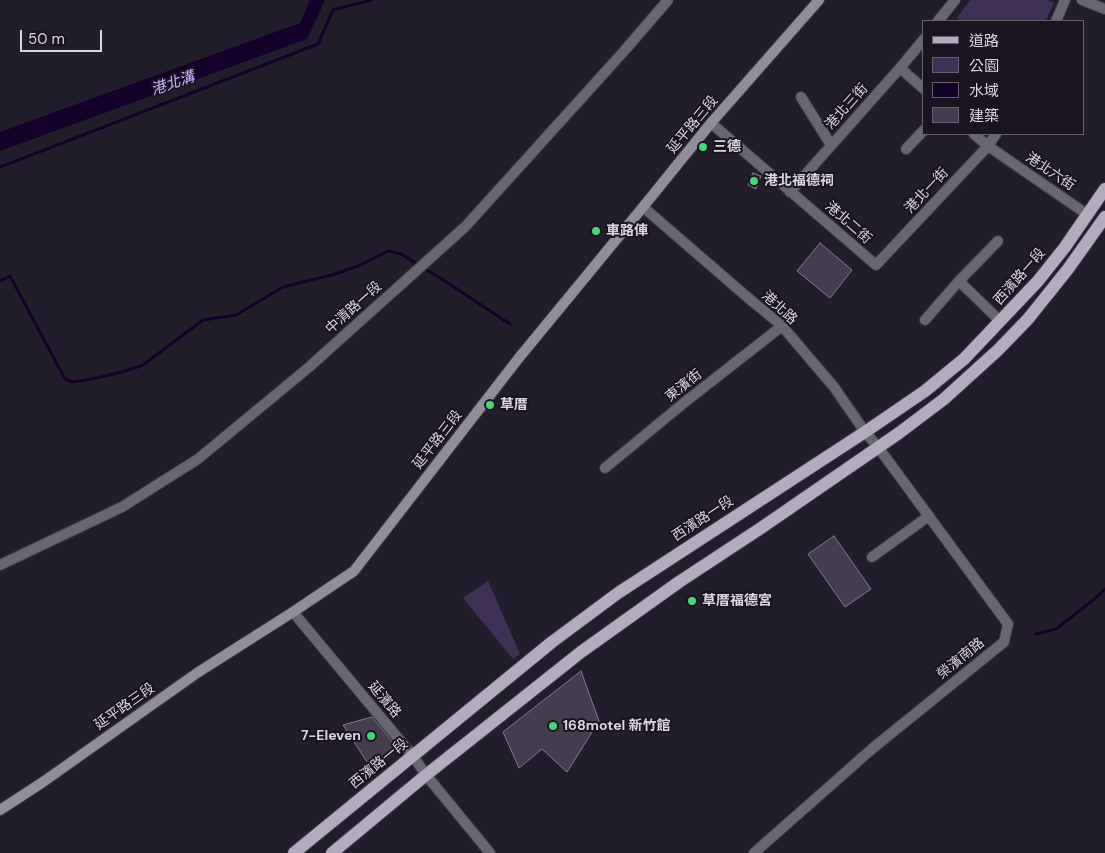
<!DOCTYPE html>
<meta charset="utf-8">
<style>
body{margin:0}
#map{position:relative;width:1105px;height:853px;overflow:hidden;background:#221d2b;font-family:"DM Sans","Noto Sans TC",sans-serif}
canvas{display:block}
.legend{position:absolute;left:922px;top:20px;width:162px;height:115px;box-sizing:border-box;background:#191322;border:1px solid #66616e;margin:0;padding:6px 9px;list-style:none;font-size:15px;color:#dad6e0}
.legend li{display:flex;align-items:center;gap:10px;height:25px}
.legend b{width:25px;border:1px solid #66616e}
.scale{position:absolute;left:20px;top:30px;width:82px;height:22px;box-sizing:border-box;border:2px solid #dad6e0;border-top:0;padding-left:6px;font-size:15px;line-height:18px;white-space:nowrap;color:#dad6e0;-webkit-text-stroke:4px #191322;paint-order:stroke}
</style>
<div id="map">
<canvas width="1105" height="853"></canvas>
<ul class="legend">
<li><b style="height:6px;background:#b2acbd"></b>道路</li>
<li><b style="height:14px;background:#3f3155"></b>公園</li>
<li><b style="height:14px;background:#140129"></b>水域</li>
<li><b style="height:14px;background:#433d4e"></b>建築</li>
</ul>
<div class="scale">50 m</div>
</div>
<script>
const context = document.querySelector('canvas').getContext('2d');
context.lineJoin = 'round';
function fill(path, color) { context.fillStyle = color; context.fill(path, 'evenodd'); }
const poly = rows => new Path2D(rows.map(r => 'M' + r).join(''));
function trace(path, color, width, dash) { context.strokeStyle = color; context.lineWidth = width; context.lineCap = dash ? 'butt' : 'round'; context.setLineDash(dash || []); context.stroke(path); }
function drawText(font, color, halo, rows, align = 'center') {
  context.font = font + ' "DM Sans","Noto Sans TC",sans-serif'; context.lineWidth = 4; context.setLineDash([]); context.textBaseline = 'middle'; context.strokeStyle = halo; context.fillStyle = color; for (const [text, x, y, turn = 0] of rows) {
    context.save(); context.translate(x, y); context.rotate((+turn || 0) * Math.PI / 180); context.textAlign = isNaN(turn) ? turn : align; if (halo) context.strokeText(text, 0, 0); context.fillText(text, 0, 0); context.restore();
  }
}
fill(poly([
 [970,0,1048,0,1054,3,1046,21,961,21,957,18],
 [488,581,520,654,513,659,463,598]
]), '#3f3155');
fill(poly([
 [310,0,325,0,307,39,0,151,0,132,300,23]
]), '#140129');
trace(poly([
 [0,167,318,44,333,10,372,0],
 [0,281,10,276,65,379,72,382,87,380,122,372,143,365,203,320,236,315,283,287,332,275,358,266,388,251,401,254,445,281,510,324],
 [1036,634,1056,629,1092,601,1105,589]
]), '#140129', 3);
const building = poly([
 [753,173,761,176,756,189,748,185,753,173],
 [820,243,852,270,830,298,797,271,820,243],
 [834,536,871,589,845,607,808,554,834,536],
 [581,671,599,721,567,772,542,749,519,768,503,732,581,671],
 [372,717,398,748,373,771,343,725,372,717]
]);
fill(building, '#433d4e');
trace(building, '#827b8e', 1);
const street = poly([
 [1082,0,1105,9],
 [938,21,955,0],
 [1056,21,1065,0],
 [900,68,924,89],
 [801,97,831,145],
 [711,123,876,265,988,146,996,134],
 [974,134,988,146,1088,215],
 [906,149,924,130],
 [790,192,900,68,924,39],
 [643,207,746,296,782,326,834,387,865,432,878,447,1008,624,1004,642,873,748,754,853],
 [959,281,1000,321],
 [925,320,959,281,998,241],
 [605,468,685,402,782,326],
 [872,557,929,516],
 [0,565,122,507,198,459,308,368,465,227,625,50,668,0],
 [293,612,413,756,426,775,490,853]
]);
const secondary = poly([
 [0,810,43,782,197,673,293,612,354,571,518,359,643,207,711,123,819,0]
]);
const primary = poly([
 [294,853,552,642,618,593,865,432,925,391,964,359,1038,281,1065,247,1105,189],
 [332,853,426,775,581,652,679,582,761,528,899,433,944,399,998,350,1028,319,1068,269,1105,217]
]);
trace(street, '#3c3744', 12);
trace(secondary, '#3c3744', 12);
trace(primary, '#3c3744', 14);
trace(street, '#68666e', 10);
trace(secondary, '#928d9b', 10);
trace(primary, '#b2acbd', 12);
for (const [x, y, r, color] of [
 [703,147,5,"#46d779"],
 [754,181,5,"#46d779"],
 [596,231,5,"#46d779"],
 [490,405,5,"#46d779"],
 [692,601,5,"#46d779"],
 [553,726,5,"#46d779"],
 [371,736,5,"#46d779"]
]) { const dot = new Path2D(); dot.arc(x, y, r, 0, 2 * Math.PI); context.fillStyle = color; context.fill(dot); trace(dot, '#191322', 2); }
drawText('14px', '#dad6e0', '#191322', [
 ["港北三街",847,107,-48],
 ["延平路三段",693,125,-50],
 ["港北六街",1050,172,34],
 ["港北一街",927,191,-47],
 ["港北二街",848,223,41],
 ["西濱路一段",1020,277,-49],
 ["中清路一段",354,308,-42],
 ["港北路",779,308,42],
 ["東濱街",684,386,-39],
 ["延平路三段",438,440,-52],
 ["西濱路一段",703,519,-33],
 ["榮濱南路",961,659,-39],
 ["延濱路",384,700,50],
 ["延平路三段",125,707,-35],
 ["西濱路一段",379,764,-39]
]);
drawText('bold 14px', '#dad6e0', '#191322', [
 ["三德",713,147],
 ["港北福德祠",764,181],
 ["車路俥",606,231],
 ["草厝",500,405],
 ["草厝福德宮",702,601],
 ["168motel 新竹館",563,726],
 ["7-Eleven",361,736,"right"]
], 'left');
drawText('italic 15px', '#ceb1fd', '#191322', [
 ["港北溝",173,84,-19]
]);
</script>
